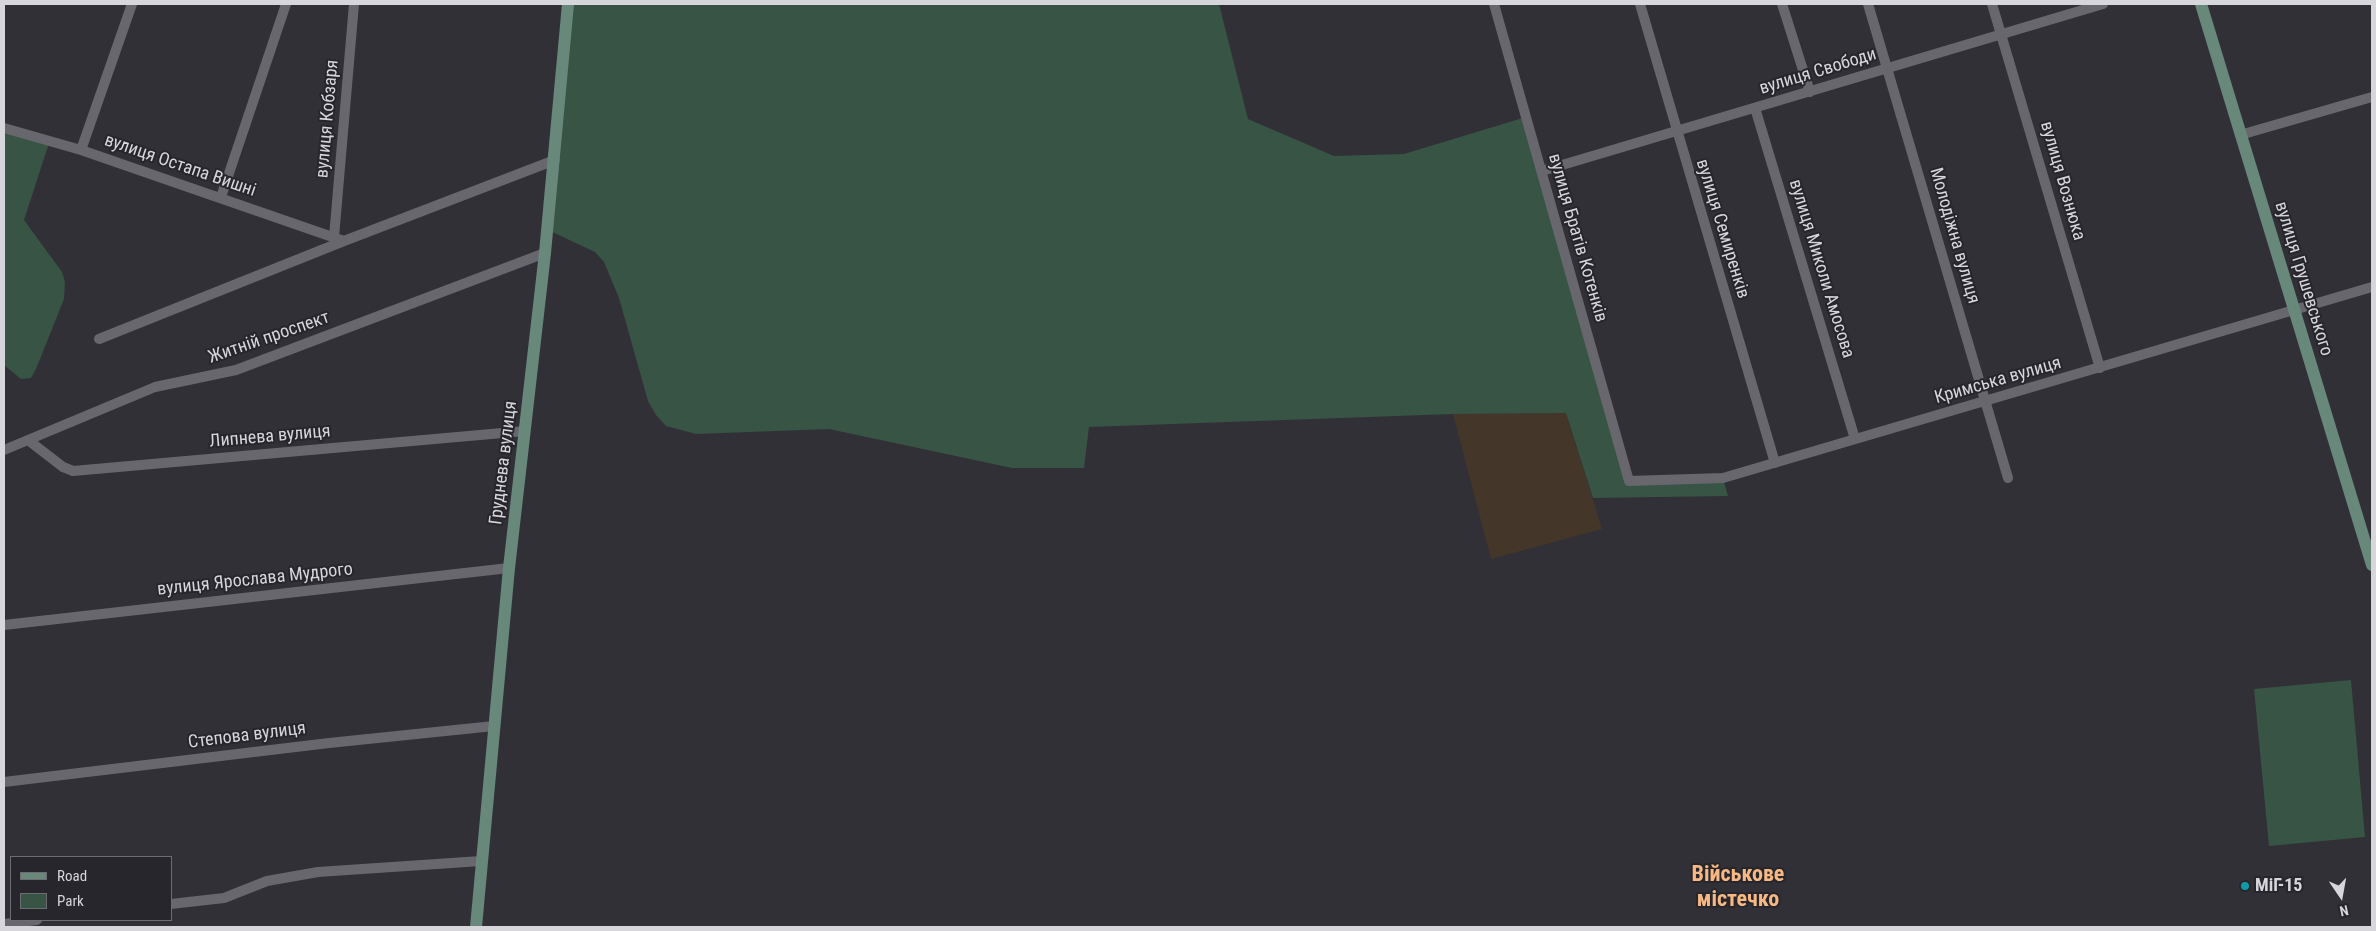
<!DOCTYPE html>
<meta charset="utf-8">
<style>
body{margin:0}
#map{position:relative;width:2376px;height:931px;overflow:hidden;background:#313036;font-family:"Roboto Condensed",sans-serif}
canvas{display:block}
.frame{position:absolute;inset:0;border:5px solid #d7d6da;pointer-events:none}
.legend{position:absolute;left:10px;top:856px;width:162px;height:65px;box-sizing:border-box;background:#27262c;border:1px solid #6d6c72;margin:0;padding:6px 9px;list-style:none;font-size:15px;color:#d7d6da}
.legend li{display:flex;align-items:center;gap:10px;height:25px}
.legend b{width:25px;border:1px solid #6d6c72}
.north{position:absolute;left:2316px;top:871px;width:50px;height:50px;-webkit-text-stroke:4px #27262c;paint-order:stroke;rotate:168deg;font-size:14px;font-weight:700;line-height:20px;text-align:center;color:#d7d6da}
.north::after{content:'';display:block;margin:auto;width:18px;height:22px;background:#d7d6da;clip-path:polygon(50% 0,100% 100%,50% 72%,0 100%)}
</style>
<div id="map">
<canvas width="2376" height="931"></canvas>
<div class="frame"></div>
<ul class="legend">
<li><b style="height:6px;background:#69887c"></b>Road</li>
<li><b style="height:14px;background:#385444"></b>Park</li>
</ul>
<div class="north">N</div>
</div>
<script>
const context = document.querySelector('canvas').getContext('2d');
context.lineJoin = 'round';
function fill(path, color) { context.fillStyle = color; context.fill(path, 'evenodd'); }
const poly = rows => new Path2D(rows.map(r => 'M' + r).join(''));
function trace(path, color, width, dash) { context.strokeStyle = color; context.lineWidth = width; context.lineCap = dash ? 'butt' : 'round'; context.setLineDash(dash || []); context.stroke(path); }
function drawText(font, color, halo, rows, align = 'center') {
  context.font = font + ' "Roboto Condensed",sans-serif'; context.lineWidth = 4; context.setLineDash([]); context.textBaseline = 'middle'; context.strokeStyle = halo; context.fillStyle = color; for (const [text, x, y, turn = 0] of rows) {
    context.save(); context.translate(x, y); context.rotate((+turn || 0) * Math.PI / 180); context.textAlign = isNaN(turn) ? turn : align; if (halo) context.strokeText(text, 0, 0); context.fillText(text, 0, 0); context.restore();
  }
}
fill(poly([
 [1566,413,1602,529,1491,559,1453,414]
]), '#443628');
fill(poly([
 [568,4,1219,4,1248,119,1334,156,1404,154,1526,117,1628,481,1723,478,1728,496,1593,498,1566,413,1453,414,1089,427,1084,468,1012,468,829,429,696,434,666,426,656,415,648,401,619,298,604,262,595,252,548,230],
 [4,128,50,140,24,220,62,272,65,282,64,299,36,369,31,378,21,379,4,365],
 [2351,680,2365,837,2269,846,2254,689]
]), '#385444');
trace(poly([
 [1494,4,1629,481,1723,478,2372,287],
 [1640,4,1775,463],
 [1782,4,1810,92],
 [1868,4,2008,478],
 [1992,4,2100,368],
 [1755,108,1855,439],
 [4,128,81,150,344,241],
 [2240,135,2372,97],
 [81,150,132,4],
 [1542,171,2103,4],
 [221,197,286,4],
 [334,237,354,4],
 [99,339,344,241,555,160],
 [28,440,63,467,73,471,525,431],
 [4,450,155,387,236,370,545,253],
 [4,625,509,568],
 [4,782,329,743,494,726],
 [171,904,224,898,267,881,318,872,481,861],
 [4,924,37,920]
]), '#68676d', 10);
trace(poly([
 [2201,4,2372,565],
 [476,927,509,568,545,253,568,4]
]), '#69887c', 12);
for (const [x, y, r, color] of [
 [2245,886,5,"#0f9aa8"]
]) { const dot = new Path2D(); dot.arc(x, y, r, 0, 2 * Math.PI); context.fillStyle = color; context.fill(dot); trace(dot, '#27262c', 2); }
drawText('18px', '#d7d6da', '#27262c', [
 ["вулиця Свободи",1818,72,-17],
 ["вулиця Кобзаря",328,119,-85],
 ["вулиця Остапа Вишні",180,166,19],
 ["вулиця Вознюка",2062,181,74],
 ["вулиця Семиренків",1722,229,73],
 ["Молодіжна вулиця",1954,236,74],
 ["вулиця Братів Котенків",1577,238,74],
 ["вулиця Миколи Амосова",1821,269,73],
 ["вулиця Грушевського",2303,279,73],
 ["Житній проспект",269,338,-19],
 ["Кримська вулиця",1998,381,-16],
 ["Липнева вулиця",270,437,-5],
 ["Груднева вулиця",504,463,-83],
 ["вулиця Ярослава Мудрого",255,580,-6],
 ["Степова вулиця",247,736,-7]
]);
drawText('bold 18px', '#d7d6da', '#27262c', [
 ["МіГ-15",2255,886]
], 'left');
drawText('bold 22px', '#f8b884', '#27262c', [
 ["Військове",1738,875],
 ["містечко",1738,900]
]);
</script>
